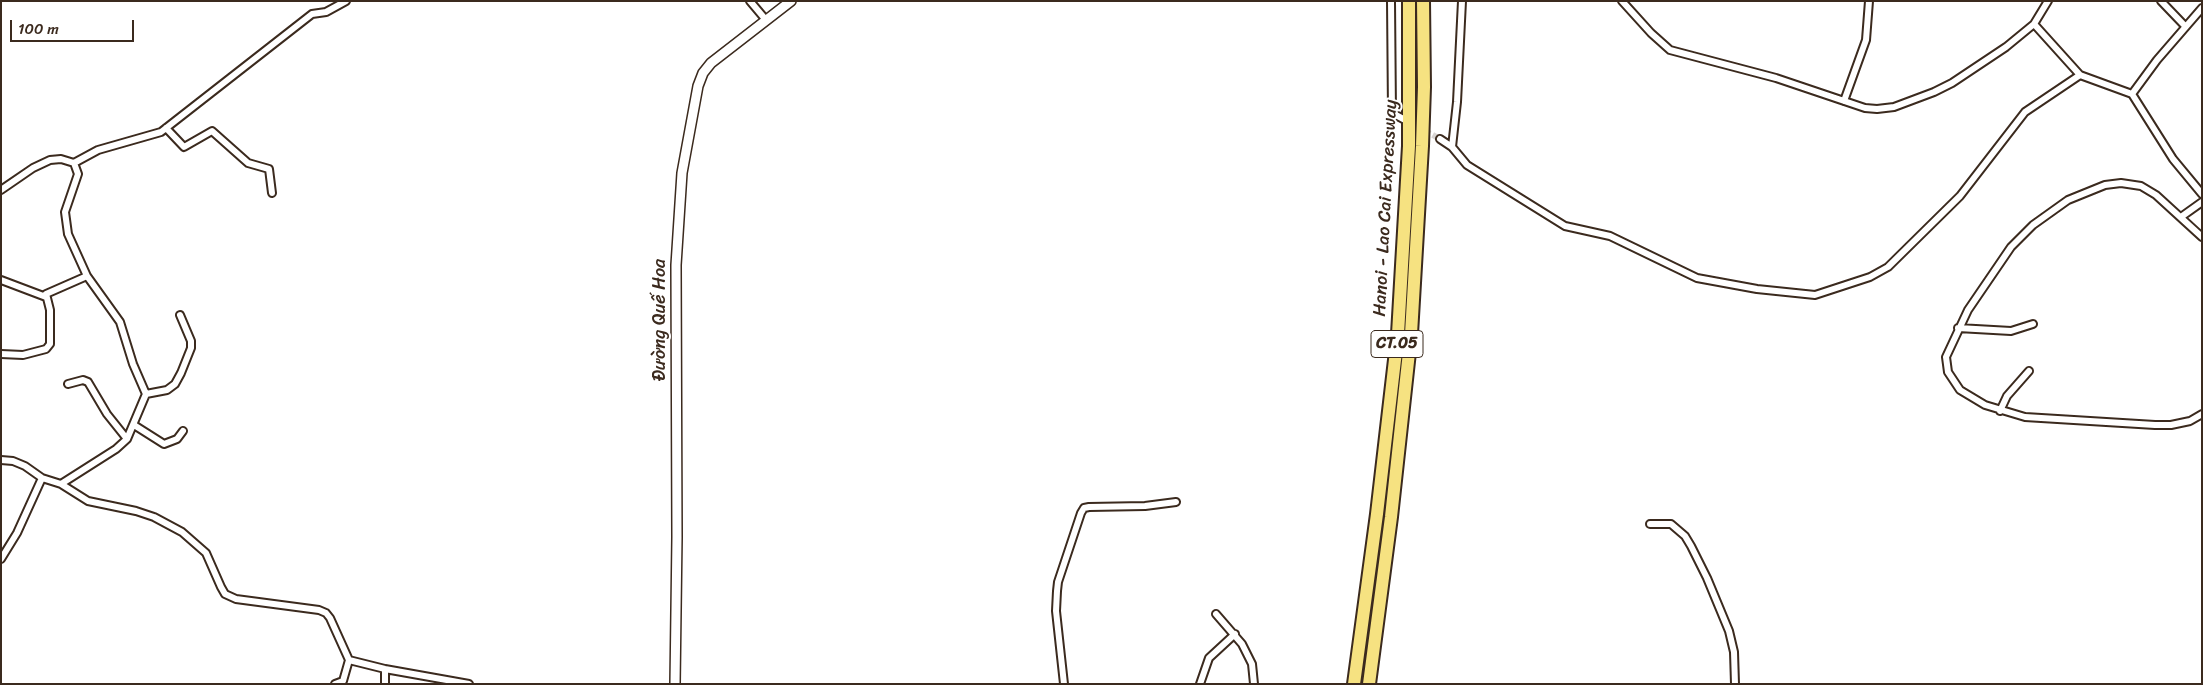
<!DOCTYPE html>
<meta charset="utf-8">
<style>
body{margin:0}
#map{position:relative;width:2203px;height:685px;overflow:hidden;background:#fff;font-family:Sriracha,sans-serif}
canvas{display:block}
.frame{position:absolute;inset:0;border:2px solid #3b2a1e;pointer-events:none}
.scale{position:absolute;left:10px;top:20px;width:124px;height:22px;box-sizing:border-box;border:2px solid #3b2a1e;border-top:0;padding-left:6px;font-size:15px;line-height:18px;white-space:nowrap;color:#3b2a1e;-webkit-text-stroke:4px #fff;paint-order:stroke}
</style>
<div id="map">
<canvas width="2203" height="685"></canvas>
<div class="frame"></div>
<div class="scale">100 m</div>
</div>
<script>
const context = document.querySelector('canvas').getContext('2d');
context.lineJoin = 'round';
const poly = rows => new Path2D(rows.map(r => 'M' + r).join(''));
function trace(path, color, width, dash) { context.strokeStyle = color; context.lineWidth = width; context.lineCap = dash ? 'butt' : 'round'; context.setLineDash(dash || []); context.stroke(path); }
function drawText(font, color, halo, rows, align = 'center') {
  context.font = font + ' Sriracha,sans-serif'; context.lineWidth = 4; context.setLineDash([]); context.textBaseline = 'middle'; context.strokeStyle = halo; context.fillStyle = color; for (const [text, x, y, turn = 0] of rows) {
    context.save(); context.translate(x, y); context.rotate((+turn || 0) * Math.PI / 180); context.textAlign = isNaN(turn) ? turn : align; if (halo) context.strokeText(text, 0, 0); context.fillText(text, 0, 0); context.restore();
  }
}
trace(poly([
 [1409,122,1440,139]
]), '#d8d4d2', 6, [6, 3]);
const street = poly([
 [750,1,766,20],
 [1391,1,1392,113,1409,122],
 [1622,1,1651,33,1670,50,1776,78,1865,108,1877,109,1894,107,1934,92,1952,83,2006,47,2034,24,2048,1],
 [2161,1,2185,26],
 [2034,24,2080,75,2132,94,2173,159,2202,194],
 [2132,94,2157,60,2202,8],
 [1844,101,1866,40,1869,1],
 [166,128,184,147,212,131,248,163,269,169,272,193],
 [1440,139,1452,147,1467,165,1565,226,1610,236,1697,278,1757,289,1815,295,1870,277,1888,267,1960,196,2025,112,2080,75],
 [1452,147,1457,102,1462,1],
 [1,190,33,168,50,160,61,159,74,163,98,150,161,132,312,14,326,12,346,1],
 [2181,217,2202,202],
 [2202,237,2156,195,2141,186,2121,183,2105,185,2068,200,2033,225,2011,247,1968,310,1946,357,1948,372,1960,390,1985,405,2025,417,2155,425,2171,425,2190,421,2202,414],
 [1,280,46,297],
 [1958,328,2011,331,2033,324],
 [1,354,23,355,46,349,50,344,50,310,46,294,87,276],
 [68,384,83,380,88,382,107,414,127,439],
 [146,394,167,390,175,384,181,373,191,348,191,341,180,315],
 [2000,411,2007,396,2029,371],
 [134,425,164,444,177,439,183,431],
 [1,460,13,461,25,466,42,478,61,484,88,501,136,511,154,517,182,532,206,553,221,587,225,594,236,599,319,610,326,613,330,618,349,660,385,669,469,684],
 [61,484,116,449,127,439,146,394,133,364,120,322,87,276,68,234,65,212,78,174,74,163],
 [1650,524,1671,524,1685,536,1691,546,1707,578,1729,631,1734,652,1735,684],
 [1,559,17,533,42,478],
 [1216,614,1242,644,1252,664,1254,684],
 [335,684,343,681,349,660],
 [385,684,385,669],
 [1064,684,1056,611,1057,591,1058,582,1081,513,1084,508,1089,507,1145,506,1176,502],
 [1200,684,1209,658,1235,634]
]);
const secondary = poly([
 [675,684,677,537,676,265,682,173,698,86,703,73,711,63,791,1]
]);
const highway = poly([
 [1354,684,1377,514,1398,334,1409,146,1409,1],
 [1369,684,1391,517,1411,334,1422,146,1424,87,1423,1]
]);
trace(street, '#3b2a1e', 10);
trace(secondary, '#3b2a1e', 12);
trace(highway, '#3b2a1e', 16);
trace(street, '#fff', 6);
trace(secondary, '#fff', 9);
trace(highway, '#f6e281', 12);
for (const [x, y, w] of [
 [1397,344,52]
]) { const box = new Path2D(); box.roundRect(x - w / 2, y - 13.5, w, 27, 4); context.fillStyle = '#fff'; context.fill(box); trace(box, '#3b2a1e', 1); }
drawText('bold 16px', '#3b2a1e', null, [
 ["CT.05",1397,344]
]);
drawText('18px', '#3b2a1e', '#fff', [
 ["Hanoi - Lao Cai Expressway",1386,208,-87],
 ["Đường Quế Hoa",660,320,-90]
]);
</script>
